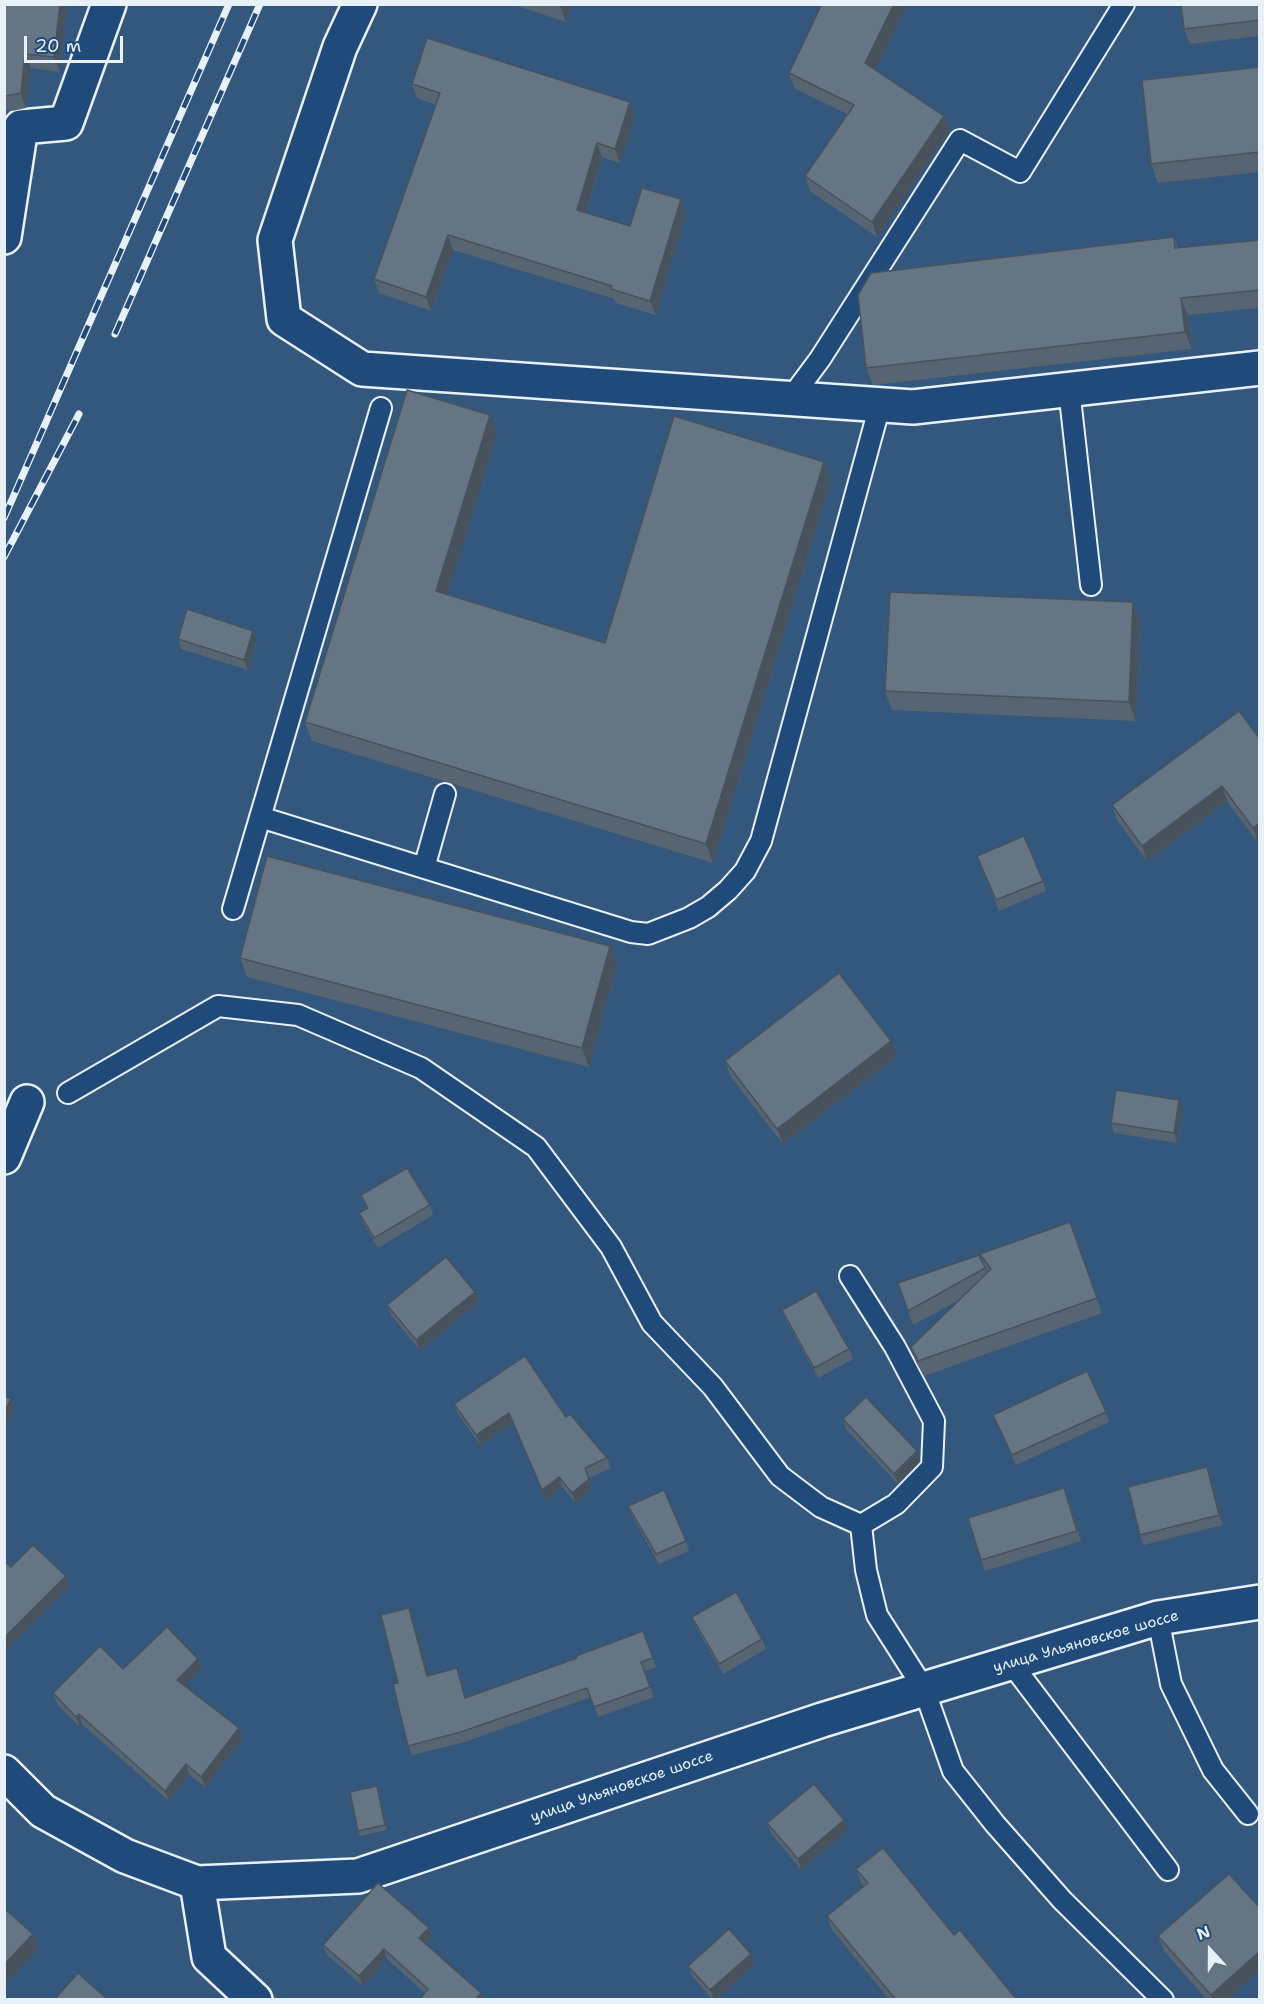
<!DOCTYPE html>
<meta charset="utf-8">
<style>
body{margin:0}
#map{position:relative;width:1264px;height:2004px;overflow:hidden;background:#34577d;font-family:"Shantell Sans",sans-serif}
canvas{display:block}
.frame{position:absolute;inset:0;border:6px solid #e8f1f8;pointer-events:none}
.north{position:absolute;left:1180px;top:1920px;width:60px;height:60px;-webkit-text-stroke:4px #1f4a7a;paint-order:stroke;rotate:339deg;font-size:16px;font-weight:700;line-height:24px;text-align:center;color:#e8f1f8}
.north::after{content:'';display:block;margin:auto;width:21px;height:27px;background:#e8f1f8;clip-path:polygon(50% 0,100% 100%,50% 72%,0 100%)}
.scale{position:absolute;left:24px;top:36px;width:99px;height:27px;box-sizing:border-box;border:3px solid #e8f1f8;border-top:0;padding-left:8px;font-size:18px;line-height:21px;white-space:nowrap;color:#e8f1f8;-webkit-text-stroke:4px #1f4a7a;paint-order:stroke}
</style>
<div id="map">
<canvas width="1264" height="2004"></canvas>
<div class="frame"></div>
<div class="north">N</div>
<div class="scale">20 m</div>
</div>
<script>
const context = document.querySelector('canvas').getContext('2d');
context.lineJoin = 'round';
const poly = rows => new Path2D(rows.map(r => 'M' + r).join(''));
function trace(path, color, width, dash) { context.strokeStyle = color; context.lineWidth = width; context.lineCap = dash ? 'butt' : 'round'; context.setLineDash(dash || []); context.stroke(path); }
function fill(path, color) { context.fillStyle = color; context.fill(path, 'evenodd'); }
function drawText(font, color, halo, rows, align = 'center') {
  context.font = font + ' "Shantell Sans",sans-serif'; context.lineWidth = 5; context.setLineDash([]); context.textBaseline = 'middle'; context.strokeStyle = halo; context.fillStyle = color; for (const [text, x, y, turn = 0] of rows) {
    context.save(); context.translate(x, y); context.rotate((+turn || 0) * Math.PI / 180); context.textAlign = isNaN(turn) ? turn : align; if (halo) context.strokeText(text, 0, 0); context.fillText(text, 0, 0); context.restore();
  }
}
const lane = poly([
 [1069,389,1091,585],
 [791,398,820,359,960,140,1020,172,1124,4],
 [260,817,631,932,648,934,689,918,708,907,728,890,745,871,761,841,880,405],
 [424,868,445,794],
 [233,909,381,408],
 [68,1093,218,1006,298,1015,421,1068,536,1147,611,1247,652,1323,713,1387,780,1476,821,1507,861,1525,896,1504,932,1467,934,1421,895,1347,850,1276],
 [861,1525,866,1570,877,1615,924,1689,953,1771,995,1824,1062,1900,1163,2000],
 [1158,1618,1171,1684,1213,1770,1248,1814],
 [1011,1663,1168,1870]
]);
const street = poly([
 [360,4,340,47,275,240,284,319,362,369,913,407,1260,368],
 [4,237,21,127,66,123,109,4],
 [4,1157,27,1102],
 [197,1883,209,1957,255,2000]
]);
const secondary = poly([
 [4,1772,43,1811,125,1856,197,1883,358,1876,822,1720,1158,1618,1260,1602]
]);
trace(lane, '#e8f1f8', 24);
trace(street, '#e8f1f8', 38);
trace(secondary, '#e8f1f8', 38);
trace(lane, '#1f4a7a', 20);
trace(street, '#1f4a7a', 33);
trace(secondary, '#1f4a7a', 33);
const rail = poly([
 [115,334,260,4],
 [4,518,229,4],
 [4,557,79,414]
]);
trace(rail, '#e8f1f8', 7);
trace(rail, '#1f4a7a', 4.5, [14]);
fill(poly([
 [4,4,67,4,60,72,31,68,26,108,12,111,4,110],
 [511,4,571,4,566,22],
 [1260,4,1260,36,1190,44,1184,29],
 [1260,67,1260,172,1158,183,1151,164],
 [875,70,944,116,949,131,877,237,810,191,805,176,847,114,794,88,789,73],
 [412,84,635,116,620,163,602,157,586,213,630,226,681,199,686,213,656,315,616,303,615,299,453,250,431,311,379,293,374,279,436,105,417,98],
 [1174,237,1178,248,1260,240,1260,308,1188,315,1192,349,873,385,866,368],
 [490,415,497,434,447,594,605,643,824,462,831,481,713,863,312,741,305,722],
 [1140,621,1136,721,892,710,885,691],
 [253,631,257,641,248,670,181,649,178,639],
 [1239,711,1258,843,1227,801,1147,861,1117,820,1112,805],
 [977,856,1043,881,1046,891,999,911],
 [610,946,617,965,589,1067,247,977,240,958],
 [897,1056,783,1144,730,1076,725,1061],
 [1179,1100,1183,1110,1177,1143,1114,1133,1111,1123],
 [361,1195,430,1205,433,1215,378,1248,363,1223,359,1213,367,1209],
 [1070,1222,1102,1313,924,1376,916,1362,911,1347,959,1300,913,1325,898,1283,985,1268,987,1273,988,1272,985,1269,980,1254],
 [475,1292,479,1302,420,1350,391,1315,387,1305],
 [782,1310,849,1349,853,1359,818,1378,786,1320],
 [454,1404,566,1417,607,1458,611,1468,589,1478,592,1489,576,1503,562,1487,546,1500,513,1423,480,1445,458,1414],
 [1106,1412,1109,1422,1016,1465,993,1415],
 [843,1419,920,1461,898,1484,846,1429],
 [1207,1467,1211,1477,1223,1525,1144,1545,1140,1535],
 [1068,1498,1081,1541,985,1571,981,1560],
 [628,1506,686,1541,689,1551,659,1564,632,1516],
 [409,1608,413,1617,428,1676,461,1678,466,1697,577,1658,643,1631,656,1667,644,1672,654,1697,598,1717,591,1697,465,1742,412,1755,408,1746,398,1683],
 [692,1617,762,1639,766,1649,723,1674,696,1627],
 [198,1659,202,1669,184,1686,239,1728,243,1739,205,1787,189,1774,169,1801,82,1724,80,1727,57,1704,53,1693,123,1669],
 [379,1791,387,1830,360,1836,358,1831],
 [767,1823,848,1830,801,1870,771,1833],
 [856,1869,954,1935,1017,2000,890,2000,832,1930,827,1916,864,1886,861,1883],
 [1260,1908,1260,1970,1227,2000,1207,2000,1164,1951,1158,1936],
 [429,1928,432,1938,426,1944,481,1993,425,1993,387,1959,363,1986,327,1955,323,1945],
 [751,1954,755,1964,715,2000,713,2000,692,1976,688,1966]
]), '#576572');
fill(poly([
 [60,4,67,4,60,72,54,57],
 [559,4,571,4,566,22],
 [894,4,907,4,871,78,865,63],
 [25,54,31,68,26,108,21,93],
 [630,102,635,116,620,163,615,149],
 [944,116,949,131,877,237,872,222],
 [597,143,602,157,582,224,577,210],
 [681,199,686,213,656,315,650,301],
 [448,235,453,250,431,311,426,297],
 [1181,298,1188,315,1192,349,1185,332],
 [490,415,497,434,443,610,436,591],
 [824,462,831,481,713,863,706,844],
 [1133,602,1140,621,1136,721,1129,702],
 [253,631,257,641,248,670,244,660],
 [1222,786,1227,801,1147,861,1142,846],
 [1260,823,1260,841,1258,843,1253,828],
 [610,946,617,965,589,1067,582,1048],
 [891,1041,897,1056,783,1144,777,1129],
 [1179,1100,1183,1110,1177,1143,1174,1133],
 [475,1292,479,1302,420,1350,416,1340],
 [11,1399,15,1409,4,1429,4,1412],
 [509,1413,513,1423,480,1445,476,1435],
 [917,1451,920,1461,898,1484,894,1474],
 [1207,1467,1211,1477,1223,1525,1219,1515],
 [559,1477,562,1487,546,1500,542,1490],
 [589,1479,592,1489,576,1503,572,1493],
 [66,1576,69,1586,4,1652,4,1638],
 [409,1608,413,1617,431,1685,427,1676],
 [198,1659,202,1669,180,1690,177,1680],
 [457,1668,461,1678,468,1707,465,1698],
 [79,1714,82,1724,80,1727,76,1717],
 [239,1728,243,1739,205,1787,201,1777],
 [186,1764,189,1774,169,1801,165,1791],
 [377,1786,379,1791,387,1830,385,1825],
 [844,1820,848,1830,801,1870,798,1859],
 [429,1928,432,1938,423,1948,419,1938],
 [33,1934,38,1949,4,1986,4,1965],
 [384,1949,387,1959,363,1986,359,1976],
 [1260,1951,1260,1970,1227,2000,1212,2000,1211,1995],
 [751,1954,755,1964,715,2000,714,2000,710,1990],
 [481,1993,483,2000,475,2000]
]), '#47525c');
const building = poly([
 [4,4,60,4,54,57,25,54,21,93,6,96,4,96,4,4],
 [822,4,894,4,865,63,944,116,872,222,805,176,854,105,789,73,822,4],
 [1181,4,1260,4,1260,20,1184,29,1181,4],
 [427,38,630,102,615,149,597,143,577,210,630,226,642,188,681,199,650,301,611,289,612,286,448,235,426,297,374,279,440,93,412,84,427,38],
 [1260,67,1260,152,1151,164,1142,80,1260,67],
 [1174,237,1175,248,1260,240,1260,290,1181,298,1185,332,866,368,858,295,871,273,1174,237],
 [407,390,490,415,436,591,605,643,674,416,824,462,706,844,305,722,407,390],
 [890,592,1133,602,1129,702,885,691,890,592],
 [187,609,253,631,244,660,178,639,187,609],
 [1239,711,1260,739,1260,823,1253,828,1222,786,1142,846,1112,805,1239,711],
 [1024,836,1043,881,996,900,977,856,1024,836],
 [267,856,610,946,582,1048,240,958,267,856],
 [839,973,891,1041,777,1129,725,1061,839,973],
 [1116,1090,1179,1100,1174,1133,1111,1123,1116,1090],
 [407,1168,430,1205,374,1238,359,1213,368,1208,361,1195,407,1168],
 [1070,1222,1097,1298,918,1361,911,1347,991,1269,980,1254,1070,1222],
 [979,1255,985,1268,908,1311,898,1283,979,1255],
 [446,1257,475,1292,416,1340,387,1305,446,1257],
 [816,1291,849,1349,814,1368,782,1310,816,1291],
 [525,1356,566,1417,570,1414,607,1458,585,1468,589,1479,572,1493,559,1477,542,1490,509,1413,476,1435,454,1404,525,1356],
 [1087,1371,1106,1412,1012,1455,993,1415,1087,1371],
 [4,1396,11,1399,4,1412,4,1396],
 [866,1397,917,1451,894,1474,843,1419,866,1397],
 [1207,1467,1219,1515,1140,1535,1128,1487,1207,1467],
 [1064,1488,1077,1531,981,1560,968,1518,1064,1488],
 [664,1490,686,1541,656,1554,628,1506,664,1490],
 [33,1545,66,1576,4,1638,4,1561,11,1567,33,1545],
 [736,1592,762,1639,719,1664,692,1617,736,1592],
 [409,1608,427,1676,457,1668,465,1698,577,1658,576,1656,643,1631,653,1658,641,1662,650,1687,594,1707,587,1688,461,1732,408,1746,393,1684,398,1683,381,1615,409,1608],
 [167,1627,198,1659,177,1680,239,1728,201,1777,186,1764,165,1791,79,1714,76,1717,53,1693,100,1646,123,1669,167,1627],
 [814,1784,844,1820,798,1859,767,1823,814,1784],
 [377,1786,385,1825,358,1831,350,1792,377,1786],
 [883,1848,954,1935,960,1930,1017,2000,896,2000,827,1916,868,1883,856,1869,883,1848],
 [1229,1874,1260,1908,1260,1951,1211,1995,1158,1936,1229,1874],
 [378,1883,429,1928,419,1938,481,1993,475,2000,419,2000,428,1989,384,1949,359,1976,323,1945,378,1883],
 [4,1908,33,1934,4,1965,4,1908],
 [729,1929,751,1954,710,1990,688,1966,729,1929],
 [78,1973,108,2000,54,2000,78,1973]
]);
fill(building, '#657584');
trace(building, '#47525c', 1.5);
drawText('15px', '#e8f1f8', '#1f4a7a', [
 ["улица Ульяновское шоссе",1086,1642,-16],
 ["улица Ульяновское шоссе",622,1787,-19]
]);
</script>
